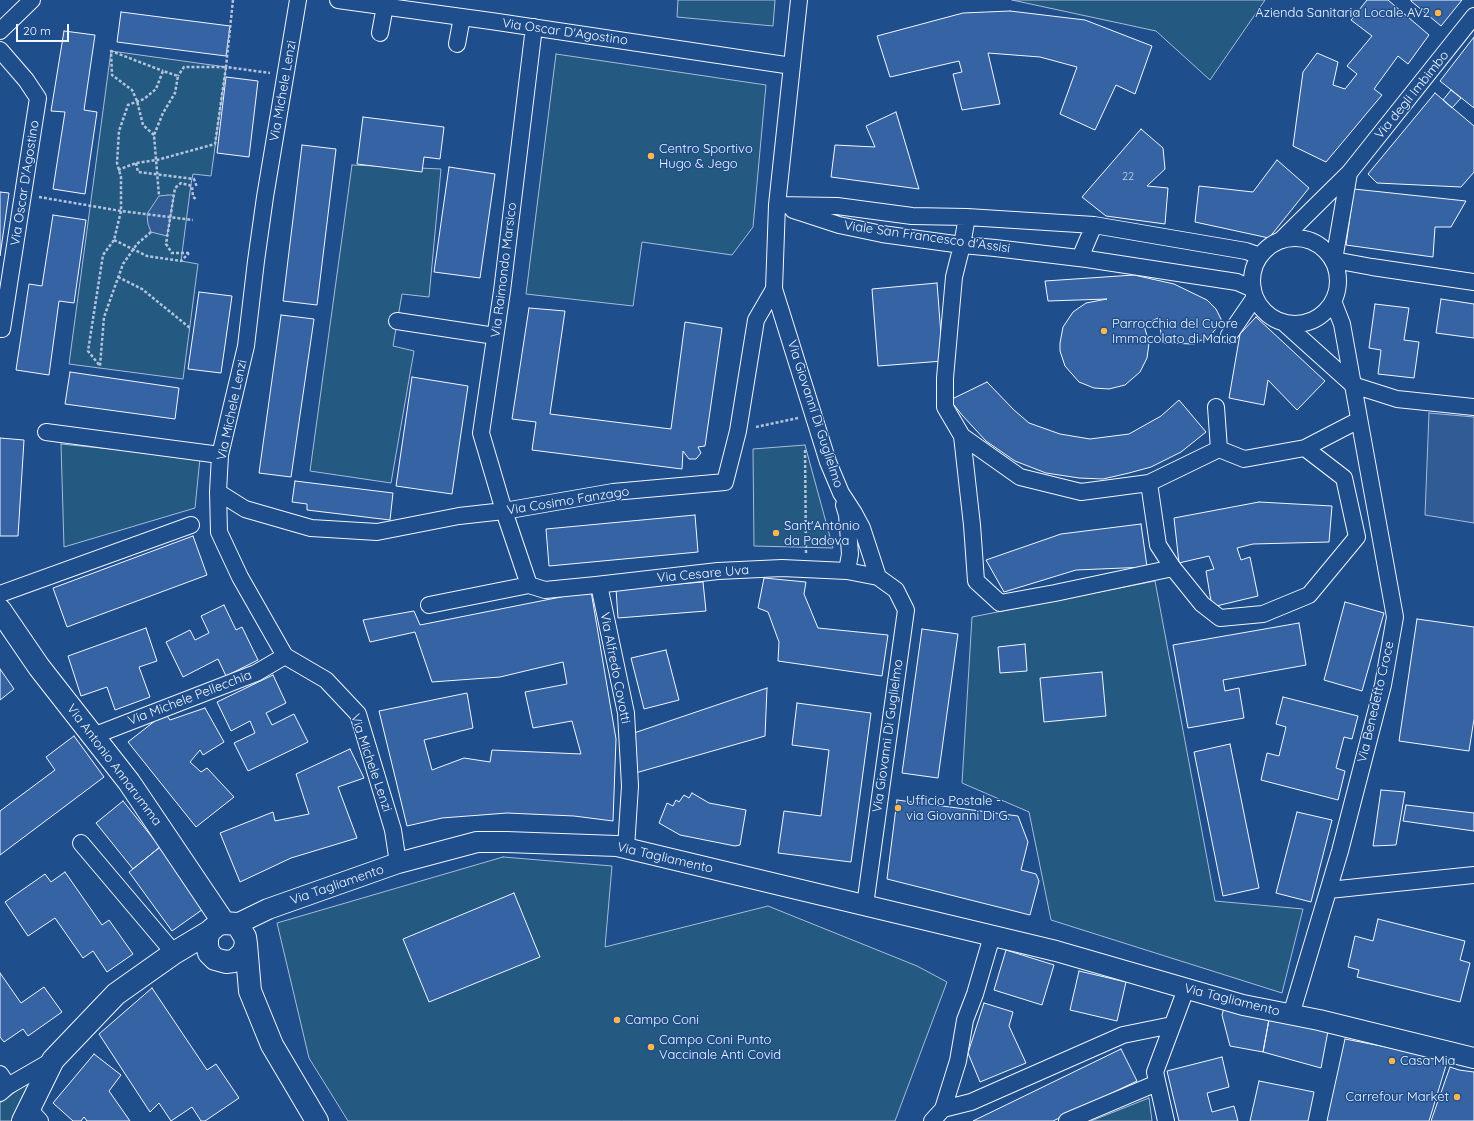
<!DOCTYPE html>
<style>
body{margin:0}
#map{position:relative;width:1474px;height:1121px;overflow:hidden;background:#1f4e8c;font-family:Quicksand,sans-serif}
canvas{display:block}
.scale{position:absolute;left:16px;top:24px;width:53px;height:18px;box-sizing:border-box;border:2px solid #f2f6ff;border-top:0;padding-left:5px;font-size:12px;line-height:14px;white-space:nowrap;color:#f2f6ff;-webkit-text-stroke:3px #1f4e8c;paint-order:stroke}
</style>
<div id="map">
<canvas width="1474" height="1121"></canvas>
<div class="scale">20 m</div>
</div>
<script>
const context = document.querySelector('canvas').getContext('2d');
context.lineJoin = 'round';
function fill(path, color) { context.fillStyle = color; context.fill(path, 'evenodd'); }
const poly = rows => new Path2D(rows.map(r => 'M' + r).join(''));
function trace(path, color, width, dash) { context.strokeStyle = color; context.lineWidth = width; context.lineCap = dash ? 'butt' : 'round'; context.setLineDash(dash || []); context.stroke(path); }
function drawText(font, color, halo, rows, align = 'center') {
  context.font = font + ' Quicksand,sans-serif'; context.lineWidth = 3; context.setLineDash([]); context.textBaseline = 'middle'; context.strokeStyle = halo; context.fillStyle = color; for (const [text, x, y, turn = 0] of rows) {
    context.save(); context.translate(x, y); context.rotate((+turn || 0) * Math.PI / 180); context.textAlign = isNaN(turn) ? turn : align; if (halo) context.strokeText(text, 0, 0); context.fillText(text, 0, 0); context.restore();
  }
}
const green = poly([
 [678,0,775,0,773,26,677,17,678,0],
 [1012,0,1265,0,1210,80,1156,31,1012,0],
 [111,51,226,67,211,176,193,174,191,184,181,261,198,264,183,379,69,364,111,51],
 [556,54,766,85,753,227,732,255,642,242,633,306,526,294,556,54],
 [352,165,441,169,429,297,402,294,393,346,414,351,391,483,310,471,352,165],
 [61,444,200,458,195,508,64,547,61,444],
 [805,445,833,548,754,546,753,449,805,445],
 [1155,581,1215,901,1303,909,1282,993,1051,920,1029,812,962,783,972,617,1155,581],
 [503,857,612,866,605,947,768,906,917,966,947,982,895,1121,348,1121,309,1058,277,923,503,857],
 [38,1075,13,1121,0,1121,0,1103,38,1075],
 [1149,1098,1152,1121,1091,1121,1149,1098]
]);
fill(green, '#245a82');
trace(green, '#a8bbd7', 1);
const parking = poly([
 [168,195,174,195,167,236,151,232,148,224,147,214,159,196,168,195],
 [1429,413,1474,417,1474,523,1425,515,1429,413]
]);
fill(parking, '#305b95');
trace(parking, '#a8bbd7', 1);
const building = poly([
 [1367,0,1388,0,1429,35,1408,64,1398,56,1374,89,1382,95,1326,162,1293,146,1303,72,1317,53,1338,62,1333,85,1345,89,1357,74,1347,66,1372,36,1351,20,1367,0],
 [1411,0,1462,0,1441,26,1411,1,1411,0],
 [1010,11,1085,20,1152,46,1135,94,1116,85,1095,130,1060,114,1077,67,1040,57,988,53,1000,104,962,110,953,74,962,72,959,61,890,77,877,36,963,13,1010,11],
 [121,12,230,26,226,56,117,42,121,12],
 [64,31,95,35,84,110,97,112,85,194,53,189,65,112,51,111,64,31],
 [1474,37,1474,108,1440,81,1474,37],
 [226,77,258,81,249,157,217,153,226,77],
 [1451,90,1461,98,1452,108,1443,100,1451,90],
 [1435,93,1474,126,1474,172,1461,187,1377,183,1368,174,1435,93],
 [896,112,919,189,831,177,835,145,875,147,866,126,896,112],
 [363,117,444,127,440,159,424,157,422,172,357,164,363,117],
 [1141,129,1163,148,1165,169,1147,186,1168,188,1165,224,1106,216,1082,197,1141,129],
 [302,145,336,149,317,305,283,301,302,145],
 [1277,160,1309,188,1269,238,1195,222,1199,186,1253,192,1277,160],
 [449,167,495,174,480,278,434,272,449,167],
 [1354,189,1466,201,1451,227,1435,227,1433,257,1346,245,1354,189],
 [0,192,9,193,0,256,0,192],
 [53,215,86,220,74,303,59,301,49,375,16,370,29,284,42,286,53,215],
 [1134,275,1174,284,1207,300,1216,309,1222,321,1211,335,1194,344,1163,343,1158,318,1144,325,1149,343,1147,358,1140,372,1125,385,1109,389,1094,388,1079,382,1065,366,1060,351,1060,343,1063,327,1073,312,1086,303,1107,299,1048,301,1045,281,1134,275],
 [937,283,943,361,878,366,872,289,937,283],
 [199,292,232,296,221,373,188,369,199,292],
 [1441,299,1474,304,1474,338,1436,333,1441,299],
 [1375,304,1409,308,1404,340,1419,342,1414,378,1378,374,1381,350,1369,348,1375,304],
 [529,308,565,311,550,414,671,429,685,322,722,328,705,446,698,447,701,453,696,459,689,459,683,451,682,469,532,450,536,422,512,419,529,308],
 [281,315,314,319,291,477,259,473,281,315],
 [1256,317,1325,381,1297,410,1268,380,1264,405,1229,398,1240,334,1256,317],
 [70,372,179,388,175,419,65,404,70,372],
 [412,377,468,386,452,494,396,486,412,377],
 [987,382,1014,410,1029,423,1060,434,1090,439,1129,434,1161,416,1179,400,1206,432,1181,452,1151,467,1129,473,1103,479,1079,478,1046,473,1015,461,986,441,962,415,950,400,987,382],
 [0,438,24,440,18,536,0,536,0,438],
 [295,481,393,493,390,520,307,510,307,504,292,502,295,481],
 [1259,502,1332,506,1329,542,1253,544,1237,548,1241,560,1250,557,1258,596,1212,607,1206,571,1214,569,1209,556,1179,563,1174,518,1259,502],
 [695,515,698,552,549,566,546,529,695,515],
 [1141,524,1147,567,1076,570,1004,592,986,560,1061,534,1141,524],
 [193,536,207,575,67,627,53,588,193,536],
 [764,578,806,582,804,594,818,628,888,635,882,676,778,661,779,642,768,612,758,608,764,578],
 [703,582,706,611,618,618,616,589,703,582],
 [591,591,616,739,613,821,574,816,507,813,442,818,407,826,379,711,467,693,473,728,424,740,432,770,464,758,490,762,492,750,581,754,572,721,533,728,525,692,567,684,563,662,500,677,432,682,415,632,370,642,363,620,414,611,420,625,591,591],
 [1345,602,1384,613,1362,691,1324,680,1345,602],
 [224,605,236,630,242,627,258,660,226,676,218,659,183,677,166,642,190,630,195,640,209,633,201,616,224,605],
 [1417,619,1474,627,1474,719,1469,751,1399,741,1417,619],
 [1299,623,1306,665,1223,680,1225,691,1239,688,1244,718,1188,728,1173,645,1299,623],
 [146,628,157,661,139,667,150,697,115,710,107,687,81,696,68,656,146,628],
 [922,629,958,634,938,778,902,773,922,629],
 [1025,644,1027,671,1000,673,998,647,1025,644],
 [666,650,679,700,644,709,631,658,666,650],
 [0,669,14,689,0,700,0,669],
 [1102,672,1106,716,1044,722,1040,678,1102,672],
 [273,675,286,703,266,713,272,725,294,714,308,742,248,771,234,743,255,733,250,721,231,731,217,702,273,675],
 [767,688,765,736,632,774,634,733,767,688],
 [1283,697,1358,716,1352,739,1344,737,1336,768,1345,771,1338,800,1261,780,1267,753,1279,756,1286,727,1276,724,1283,697],
 [797,703,871,713,851,862,778,853,784,811,821,816,829,750,792,745,797,703],
 [205,708,224,742,203,755,200,750,190,762,201,772,207,768,234,797,196,827,128,742,165,713,170,720,205,708],
 [74,736,104,777,0,855,0,811,55,770,46,757,74,736],
 [1230,744,1259,888,1223,896,1194,752,1230,744],
 [350,749,364,778,338,787,357,838,291,858,240,882,220,833,273,812,275,821,309,814,296,774,350,749],
 [1381,790,1405,792,1396,845,1373,846,1381,790],
 [692,793,709,803,746,810,740,845,735,846,680,835,659,823,667,803,673,806,676,800,679,802,684,795,689,798,692,793],
 [897,800,1018,816,1028,842,1021,870,1036,874,1039,881,1030,915,887,879,897,800],
 [123,801,160,847,133,869,96,823,123,801],
 [1406,805,1474,813,1474,831,1403,821,1406,805],
 [1297,812,1332,820,1311,902,1276,893,1297,812],
 [160,847,206,907,172,931,129,872,160,847],
 [65,872,102,925,109,920,133,954,107,972,93,951,83,958,55,918,28,936,5,902,45,874,51,882,65,872],
 [514,893,540,957,429,1002,403,939,514,893],
 [1378,919,1465,941,1460,960,1470,963,1460,1002,1357,977,1359,970,1348,967,1355,936,1373,941,1378,919],
 [1006,950,1054,965,1042,1005,994,990,1006,950],
 [1079,971,1126,982,1117,1021,1070,1010,1079,971],
 [0,973,21,1003,44,987,62,1012,28,1036,23,1029,4,1042,0,1037,0,973],
 [152,988,207,1070,216,1064,239,1098,205,1121,201,1121,192,1107,171,1121,159,1103,150,1112,99,1034,152,988],
 [984,1003,1013,1012,1009,1026,1026,1063,980,1082,968,1053,984,1003],
 [1225,1004,1270,1014,1263,1052,1230,1046,1222,1015,1225,1004],
 [1270,1014,1328,1031,1321,1068,1263,1052,1270,1014],
 [1345,1039,1448,1059,1429,1121,1327,1121,1345,1039],
 [1121,1049,1137,1081,1053,1121,973,1121,1121,1049],
 [94,1054,121,1075,109,1091,130,1121,87,1121,84,1117,81,1121,73,1121,53,1103,94,1054],
 [1222,1057,1229,1087,1207,1093,1212,1112,1234,1106,1238,1121,1179,1121,1167,1071,1222,1057],
 [1450,1067,1459,1070,1474,1072,1474,1121,1431,1121,1450,1067],
 [1259,1081,1314,1092,1308,1121,1250,1121,1259,1081]
]);
fill(building, '#3563a3');
trace(building, '#f2f6ff', 1);
const minor = poly([
 [298,0,265,197,256,261,246,346,220,455,218,492,219,532,240,577,285,656,326,680,358,714,393,830,398,863],
 [338,0,491,21,792,66],
 [799,0,777,205,774,289,828,462,841,493,854,513,862,528,878,577,896,590,906,610,865,905],
 [534,27,502,291,481,433,504,511,529,585,545,590,596,585,718,571,782,568,847,571,878,577],
 [0,31,32,0],
 [380,33,385,6],
 [457,44,462,17],
 [0,50,26,80,38,98,2,329],
 [1349,173,1334,260,1372,267,1474,282],
 [777,205,837,206,912,216,967,217,1094,225,1246,251,1260,256],
 [793,210,839,225,882,234,962,245,995,248,1087,259,1237,282,1253,289],
 [967,217,962,245,954,277,945,378,945,407,962,436,1020,477,1081,492,1149,483,1219,449,1216,407],
 '1252 281a43 43 0 1 1 86 0a43 43 0 1 1-86 0Z',
 [1281,240,1349,173,1474,16],
 [1080,258,1094,225],
 [397,321,495,336],
 [1283,322,1353,385,1342,324,1333,301],
 [1229,335,1255,297],
 [46,432,220,455],
 [962,436,972,525,976,581,1000,603,1055,593,1173,568],
 [1305,448,1359,420],
 [1149,483,1158,545,1173,568,1202,604,1220,618,1263,614,1309,595,1357,537,1344,478,1305,448,1244,459,1219,449],
 [218,492,245,509,311,528,377,532,459,516,504,511,613,492,725,482,738,431,756,320,774,289],
 [844,505,847,515,850,554,847,571],
 [599,585,626,713,630,786,626,848],
 [0,594,191,525],
 [429,605,529,585],
 [93,736,256,673,285,656],
 [81,843,174,953],
 [1329,890,1474,875],
 [1291,1015,1340,851,1383,685,1395,617,1353,385,1397,399,1474,407],
 [0,1074,8,1086],
 [0,1093,8,1086,53,1060],
 [29,1109,40,1121],
 [943,1109,958,1061,965,1020,975,994,992,936],
 [932,1121,943,1109,971,1102,1123,1035,1172,1025],
 [1067,1121,1157,1083],
 [1166,1121,1155,1072,1186,989]
]);
const tertiary = poly([
 [237,924,268,909,398,863,477,842,506,842,617,846,1056,951,1243,1005,1319,1020,1474,1058]
]);
const secondary = poly([
 [0,610,39,667,129,782,224,923],
 [246,944,250,991,272,1045,317,1121],
 [23,1121,53,1060,116,994,174,953,209,932,217,925,224,923,237,924,245,937,246,944,243,953,234,961,226,962,215,959,209,953,207,946,207,939,209,932]
]);
trace(minor, '#f2f6ff', 18);
trace(tertiary, '#f2f6ff', 22);
trace(secondary, '#f2f6ff', 24);
trace(poly([
 [233,0,226,67,270,73],
 [154,135,143,125,137,101,132,90,112,75,111,51,163,71],
 [136,163,138,172,194,179,197,187],
 [118,170,136,163,157,160,215,144,226,67,184,67,178,76],
 [39,197,121,211,193,220],
 [151,232,137,244,123,264,104,317,100,366,88,351,103,255,114,240,121,211,121,177,117,163,119,131,128,105,144,99,156,89,163,71,178,76,175,93,163,113,154,135,159,196],
 [114,240,147,256,181,261,189,253],
 [189,253,172,253,166,244,175,188,181,183,192,186,193,197,196,199],
 [118,277,142,289,190,328],
 [756,427,798,418],
 [805,450,806,553]
]), '#b3c4dc', 2.5, [3, 2]);
trace(minor, '#1f4e8c', 16);
trace(tertiary, '#1f4e8c', 20);
trace(secondary, '#1f4e8c', 22);
for (const [x, y, r, color] of [
 [1438,13,4,"#ffb74d"],
 [651,156,4,"#ffb74d"],
 [1104,331,4,"#ffb74d"],
 [776,533,4,"#ffb74d"],
 [898,808,4,"#ffb74d"],
 [617,1020,4,"#ffb74d"],
 [651,1047,4,"#ffb74d"],
 [1392,1061,4,"#ffb74d"],
 [1457,1097,4,"#ffb74d"]
]) { const dot = new Path2D(); dot.arc(x, y, r, 0, 2 * Math.PI); context.fillStyle = color; context.fill(dot); trace(dot, '#1f4e8c', 1.5); }
drawText('11px', '#c3d1e8', null, [
 ["22",1128,177]
]);
drawText('13px', '#f2f6ff', '#1f4e8c', [
 ["Azienda Sanitaria Locale AV2",1430,13,"right"],
 ["Centro Sportivo",659,149],
 ["Hugo & Jego",659,164],
 ["Parrocchia del Cuore",1112,324],
 ["Immacolato di Maria",1112,339],
 ["Sant'Antonio",784,526],
 ["da Padova",784,541],
 ["Ufficio Postale -",906,801],
 ["via Giovanni Di G.",906,816],
 ["Campo Coni",625,1020],
 ["Campo Coni Punto",659,1040],
 ["Vaccinale Anti Covid",659,1055],
 ["Casa Mia",1400,1061],
 ["Carrefour Market",1449,1097,"right"]
], 'left');
drawText('13px', '#f2f6ff', '#1f4e8c', [
 ["Via Oscar D'Agostino",565,32,8],
 ["Via Michele Lenzi",283,91,-80],
 ["Via degli Imbimbo",1412,95,-51],
 ["Via Oscar D'Agostino",25,183,-81],
 ["Viale San Francesco d'Assisi",927,237,8],
 ["Via Raimondo Marsico",504,270,-83],
 ["Via Michele Lenzi",232,410,-78],
 ["Via Giovanni Di Guglielmo",815,414,72],
 ["Via Cosimo Fanzago",568,501,-9],
 ["Via Cesare Uva",703,574,-5],
 ["Via Alfredo Covotti",615,668,79],
 ["Via Michele Pellecchia",190,698,-21],
 ["Via Benedetto Croce",1376,702,-77],
 ["Via Giovanni Di Guglielmo",888,736,-82],
 ["Via Michele Lenzi",371,763,71],
 ["Via Antonio Annarumma",114,765,53],
 ["Via Tagliamento",665,858,13],
 ["Via Tagliamento",337,885,-19],
 ["Via Tagliamento",1232,1000,14]
]);
</script>
